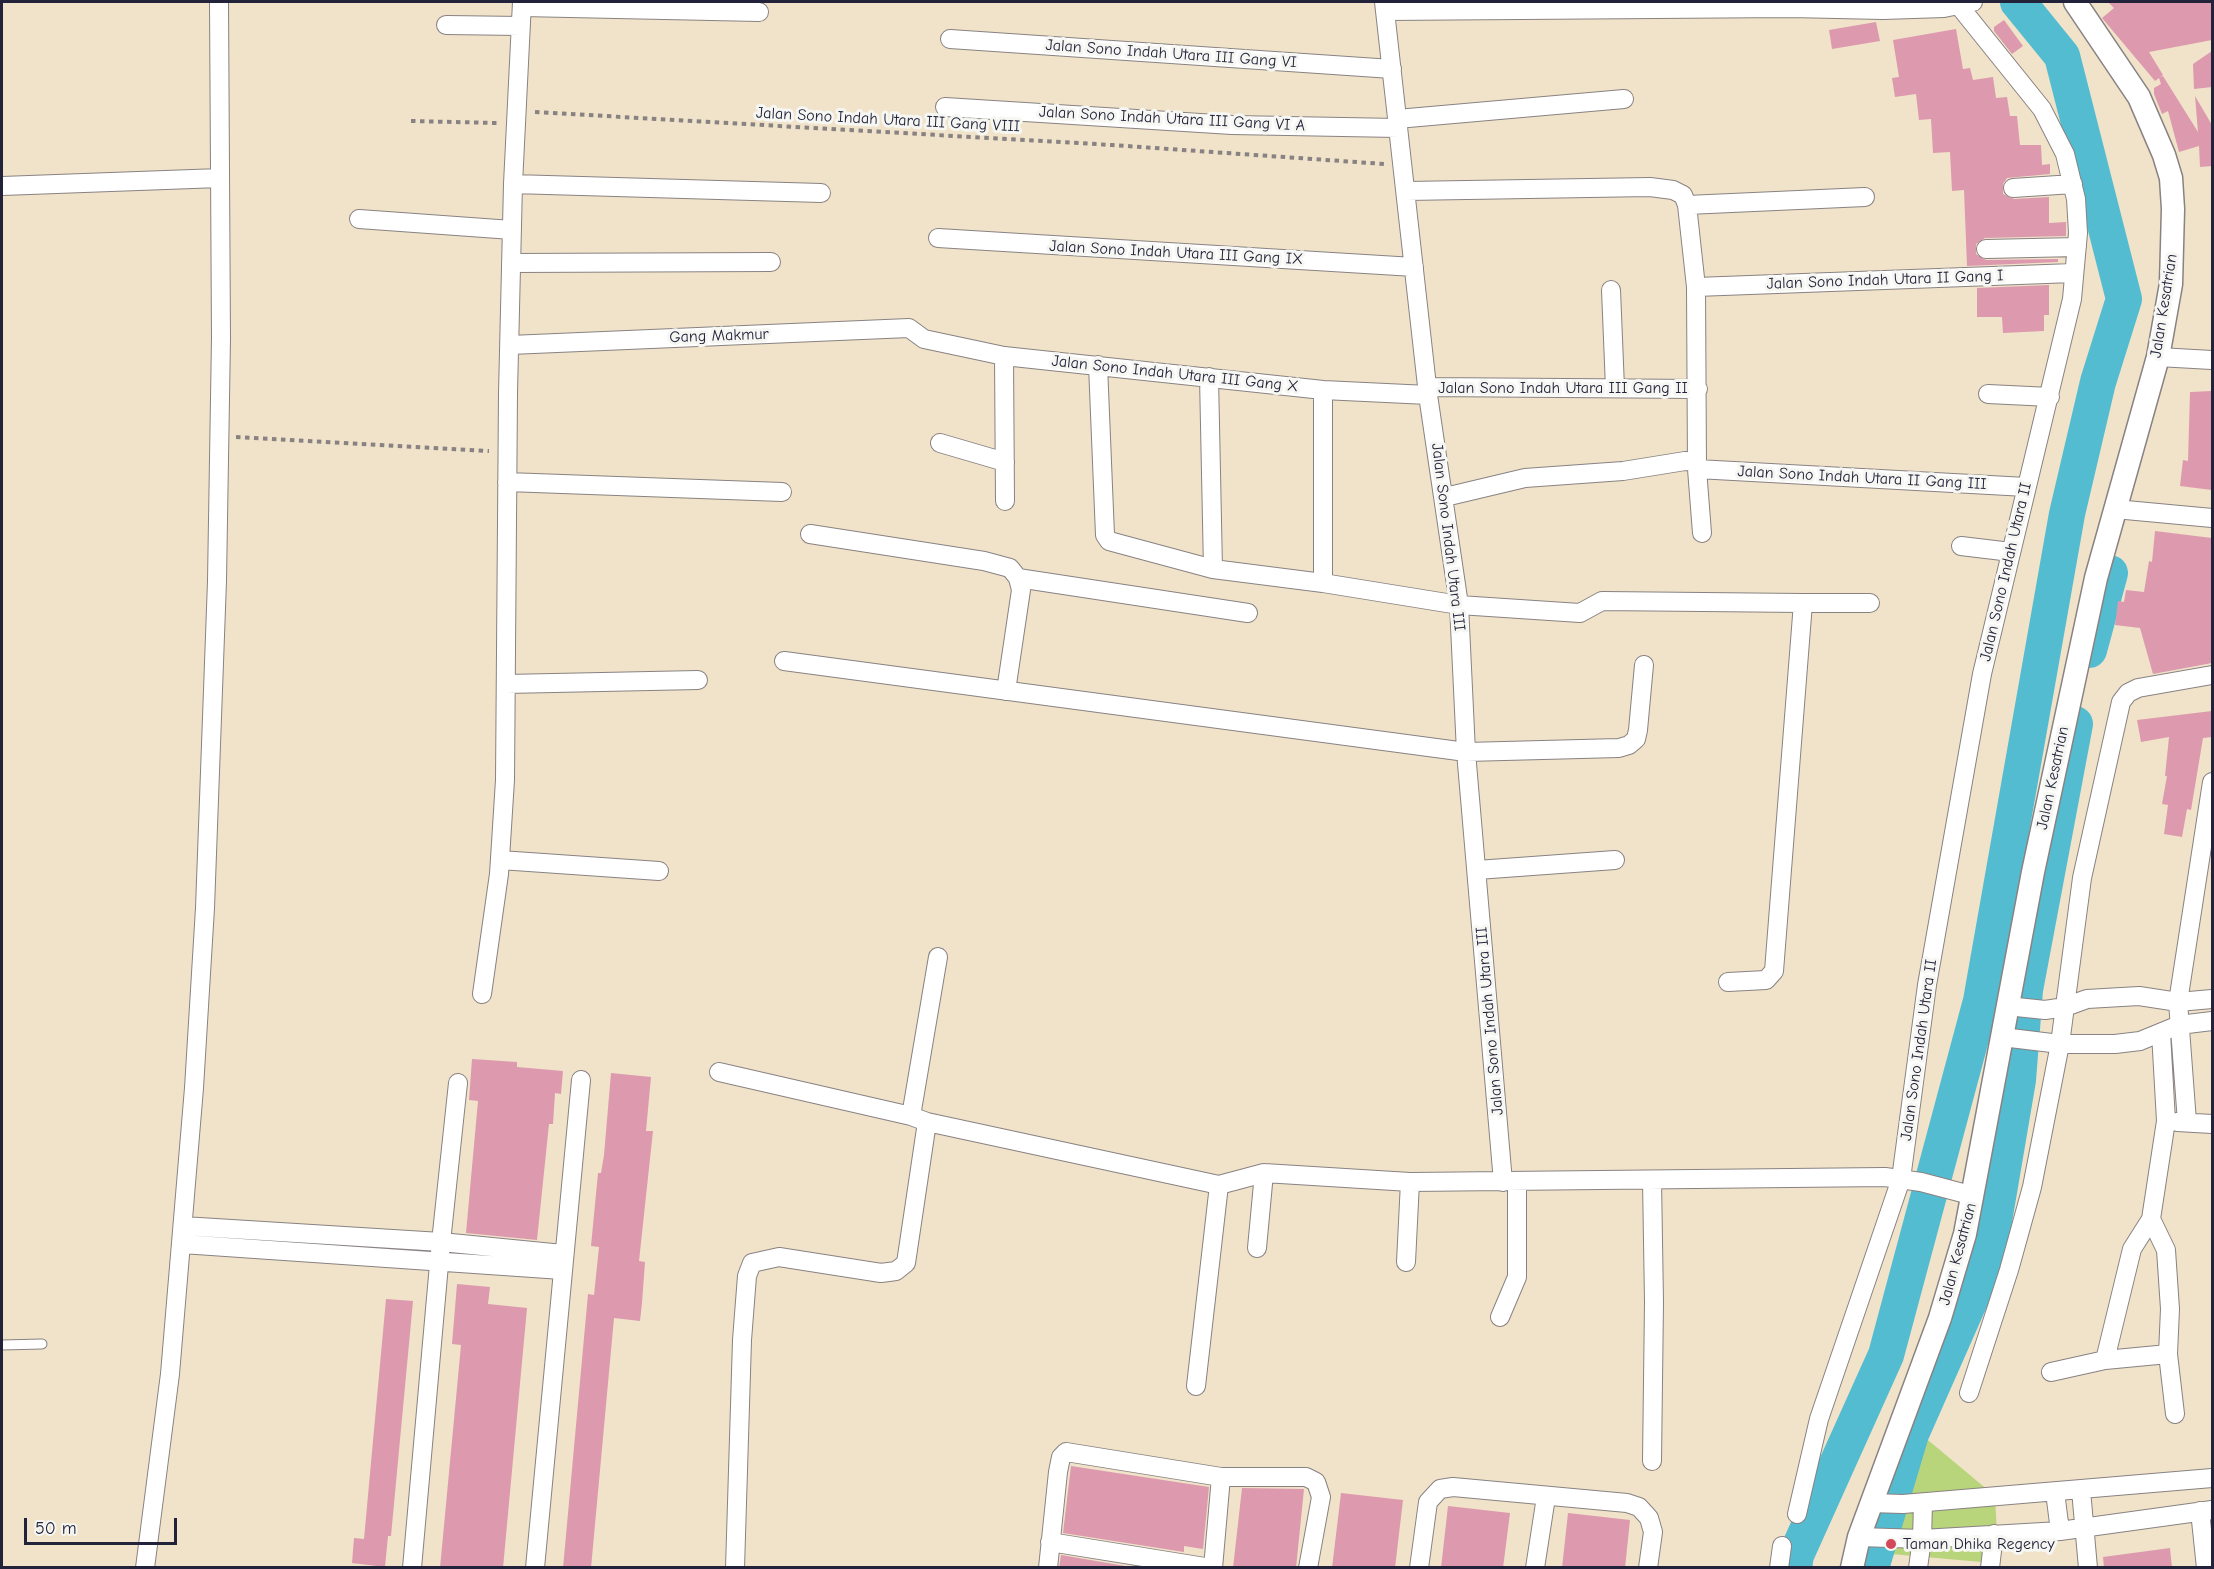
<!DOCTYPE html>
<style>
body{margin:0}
#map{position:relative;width:2214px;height:1569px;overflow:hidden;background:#f0e3c9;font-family:"Comic Neue",sans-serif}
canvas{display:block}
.frame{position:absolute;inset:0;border:3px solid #22223b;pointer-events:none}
.scale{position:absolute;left:24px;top:1518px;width:153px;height:27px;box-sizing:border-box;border:3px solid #22223b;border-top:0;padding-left:8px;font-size:18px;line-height:21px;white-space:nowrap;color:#22223b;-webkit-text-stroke:4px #f6f6f2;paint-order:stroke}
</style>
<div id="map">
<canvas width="2214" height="1569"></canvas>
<div class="frame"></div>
<div class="scale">50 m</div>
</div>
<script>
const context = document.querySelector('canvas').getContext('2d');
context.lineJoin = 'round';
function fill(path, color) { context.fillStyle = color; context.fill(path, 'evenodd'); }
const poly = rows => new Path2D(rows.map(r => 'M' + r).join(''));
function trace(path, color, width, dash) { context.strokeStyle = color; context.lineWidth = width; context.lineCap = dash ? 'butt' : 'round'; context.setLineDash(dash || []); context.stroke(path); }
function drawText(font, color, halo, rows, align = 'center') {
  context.font = font + ' "Comic Neue",sans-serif'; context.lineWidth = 6; context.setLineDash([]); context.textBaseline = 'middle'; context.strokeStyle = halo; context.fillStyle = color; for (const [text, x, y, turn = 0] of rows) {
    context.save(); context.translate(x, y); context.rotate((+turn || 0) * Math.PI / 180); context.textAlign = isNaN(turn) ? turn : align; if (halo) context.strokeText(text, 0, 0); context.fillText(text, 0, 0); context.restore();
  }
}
fill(poly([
 [1904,1420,1995,1496,1997,1534,1993,1563,1857,1551]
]), '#b9d57b');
trace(poly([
 [2089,650,2110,573],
 [1794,1568,1796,1555,1886,1355,1981,1001,2067,514,2098,382,2124,299,2062,56,2018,2],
 [1871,1568,1911,1434,1987,1262,2018,1080,2025,990,2075,724]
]), '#53bcd0', 36);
fill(poly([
 [2108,2,2212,2,2212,40,2149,52,2163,75,2160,77,2163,76,2198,132,2195,96,2212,125,2212,166,2200,167,2199,146,2179,152,2168,111,2162,114,2154,94,2154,88,2161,84,2159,78,2155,81,2102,18,2114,8],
 [2004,20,2023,46,2012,54,1994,31,1994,27],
 [1876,22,1880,41,1832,49,1829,30],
 [1956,29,1963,69,1970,68,1973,80,1993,77,1996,98,2007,97,2010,116,2017,116,2020,145,2041,145,2042,165,2050,164,2050,174,2007,178,2003,184,2003,194,2014,199,2049,197,2049,223,2066,222,2066,236,1985,238,1976,244,1976,254,1986,260,2058,259,2058,262,1967,266,1964,190,1952,191,1950,152,1933,153,1931,119,1919,120,1916,94,1895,97,1892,78,1899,77,1893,40],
 [2212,51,2212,87,2194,89,2193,64],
 [2049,285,2049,315,2044,315,2044,331,2003,333,2002,317,1977,317,1977,288],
 [2212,391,2212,490,2180,486,2183,460,2188,461,2190,392],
 [2155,531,2212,538,2212,663,2153,674,2140,628,2115,625,2118,601,2124,602,2126,590,2144,592,2149,561,2152,562],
 [2212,711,2212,737,2203,738,2191,810,2187,809,2182,837,2164,834,2168,805,2162,804,2167,776,2165,776,2169,737,2141,742,2137,720],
 [472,1059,517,1062,517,1067,563,1071,561,1094,555,1093,553,1124,549,1124,537,1240,466,1233,478,1101,469,1100],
 [611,1073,651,1077,646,1131,653,1131,639,1261,645,1262,642,1303,640,1321,614,1318,591,1568,563,1568,588,1294,594,1295,599,1247,591,1246,598,1173,601,1173,604,1155],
 [457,1284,490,1287,488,1304,527,1308,503,1568,440,1568,461,1345,452,1344],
 [386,1299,413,1301,391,1536,388,1536,385,1567,352,1563,354,1538,364,1539],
 [1071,1466,1209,1487,1203,1549,1184,1546,1184,1552,1063,1533],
 [1242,1488,1304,1489,1296,1568,1233,1568],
 [1341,1493,1403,1500,1395,1568,1332,1568],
 [1448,1506,1510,1513,1503,1568,1441,1568],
 [1568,1513,1630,1520,1625,1568,1562,1568],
 [2170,1548,2172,1568,2104,1568,2103,1557],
 [1061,1555,1137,1568,1059,1568]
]), '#dd99ae');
const service = poly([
 [2,1345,42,1344]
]);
const minor = poly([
 [1384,2,1428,395,1459,605,1466,752,1503,1182],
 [522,7,759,12],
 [1385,11,1791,8,1883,10,1944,8,1973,2],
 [446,25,521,26],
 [950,39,1392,69],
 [945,107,1232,125,1398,128],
 [1397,119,1624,99],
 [513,184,821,193],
 [2,186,220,178],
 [2013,188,2073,184],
 [1406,191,1650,187,1673,190,1683,195,1687,205,1696,287,1697,469,1702,533],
 [1687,205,1865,197],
 [359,219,512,230],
 [938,238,1414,267],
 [1986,249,2077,247],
 [511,263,771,262],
 [1696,287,2073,273],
 [1611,290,1615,388],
 [510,345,909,328,924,339,1004,356,1323,390,1428,395],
 [1004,356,1005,501],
 [2158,357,2212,360],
 [1098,365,1105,535,1109,541,1213,569,1323,583,1459,605,1580,613,1602,601,1803,603,1774,971,1766,980,1728,982],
 [1209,377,1213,569],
 [1428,387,1698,389],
 [1988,394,2050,397],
 [940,443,1005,462],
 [1697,469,2026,487],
 [507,482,782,492],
 [1445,497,1525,478,1623,471,1685,461,1697,462],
 [2115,509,2212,518],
 [810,534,984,561,1010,568,1018,578,1021,590,1006,691],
 [1961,546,2011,552],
 [1018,578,1248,613],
 [1323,583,1323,390],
 [1803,603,1870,603],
 [784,661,1466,752,1619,748,1629,745,1636,739,1638,730,1644,665],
 [506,684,698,680],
 [500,860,659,871],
 [1477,870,1615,860],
 [482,994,499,874,505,780,508,393,513,184,522,2],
 [2007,1006,2045,1010,2065,1007,2087,999,2139,996,2178,1002,2212,999],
 [2002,1037,2060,1044,2115,1044,2140,1041,2179,1025,2212,1021],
 [719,1072,911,1116,927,1122,1219,1185,1264,1173,1410,1182,1885,1177,1921,1182,1974,1196],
 [911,1116,938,957],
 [2177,1122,2212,1124],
 [2187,1122,2178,1002,2212,782],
 [1652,1180,1654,1302,1652,1461],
 [2151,1219,2166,1250,2170,1309,2168,1354,2175,1414],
 [183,1226,441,1242,563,1254],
 [182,1244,562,1270],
 [1257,1248,1264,1173],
 [1406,1262,1410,1182],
 [1500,1317,1517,1277,1517,1182],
 [2105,1360,2132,1249,2151,1219,2166,1121,2161,1033],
 [2051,1372,2105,1360,2168,1354],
 [1196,1386,1219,1185],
 [1969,1393,2009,1270,2032,1187,2060,1044,2082,878,2121,702,2128,693,2138,688,2212,675],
 [2081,1490,2088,1568],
 [2055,1492,2060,1531],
 [1870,1503,1903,1504,2212,1478],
 [2200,1511,2206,1568],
 [1797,1514,1819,1419,1901,1179,1927,985,1982,674,2072,299,2078,233,2076,199,2065,154,2042,109,1956,2],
 [1859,1537,1922,1539,2060,1531,2212,1510],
 [1050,1542,1211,1568],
 [145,1568,170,1374,194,1088,205,908,217,581,221,338,219,2],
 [412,1568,441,1242,458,1083],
 [535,1568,581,1080],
 [735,1568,742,1340,747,1276,752,1263,779,1257,881,1273,896,1271,906,1263,927,1122],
 [1048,1568,1058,1472,1061,1457,1066,1452,1221,1477,1306,1477,1316,1482,1321,1497,1308,1568],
 [1213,1568,1221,1477],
 [1419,1568,1428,1502,1440,1489,1453,1487,1627,1503,1639,1507,1649,1518,1653,1532,1648,1568],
 [1535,1568,1546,1497],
 [1779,1568,1782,1546],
 [1918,1568,1922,1539,1923,1503],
 [1990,1568,1994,1534]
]);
const tertiary = poly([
 [1852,1568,1859,1537,1940,1318,1965,1234,2033,872,2096,578,2158,357,2171,284,2173,209,2171,178,2164,155,2139,97,2075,2]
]);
trace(service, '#898282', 11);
trace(minor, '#898282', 20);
trace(tertiary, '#898282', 25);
trace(poly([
 [535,112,1112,145,1384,164],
 [411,121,497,123],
 [236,437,489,451]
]), '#898282', 4, [4.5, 4.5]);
trace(service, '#fff', 9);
trace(minor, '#fff', 18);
trace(tertiary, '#fff', 22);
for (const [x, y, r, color] of [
 [1891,1544,6,"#d1495b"]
]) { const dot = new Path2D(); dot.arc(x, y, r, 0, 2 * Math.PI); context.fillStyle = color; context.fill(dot); trace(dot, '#f6f6f2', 2); }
drawText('16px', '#22223b', '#f6f6f2', [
 ["Jalan Sono Indah Utara III Gang VI",1171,54,4],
 ["Jalan Sono Indah Utara III Gang VI A",1172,119,3],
 ["Jalan Sono Indah Utara III Gang VIII",888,120,3],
 ["Jalan Sono Indah Utara III Gang IX",1176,253,3],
 ["Jalan Sono Indah Utara II Gang I",1885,280,-2],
 ["Jalan Kesatrian",2164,306,-81],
 ["Gang Makmur",719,336,-2],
 ["Jalan Sono Indah Utara III Gang X",1175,374,6],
 ["Jalan Sono Indah Utara III Gang II",1563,388],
 ["Jalan Sono Indah Utara II Gang III",1862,478,3],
 ["Jalan Sono Indah Utara III",1448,537,83],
 ["Jalan Sono Indah Utara II",2006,572,-77],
 ["Jalan Kesatrian",2053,778,-78],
 ["Jalan Sono Indah Utara III",1490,1021,-95],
 ["Jalan Sono Indah Utara II",1919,1050,-82],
 ["Jalan Kesatrian",1958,1254,-75]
]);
drawText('16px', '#22223b', '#f6f6f2', [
 ["Taman Dhika Regency",1903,1544]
], 'left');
</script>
